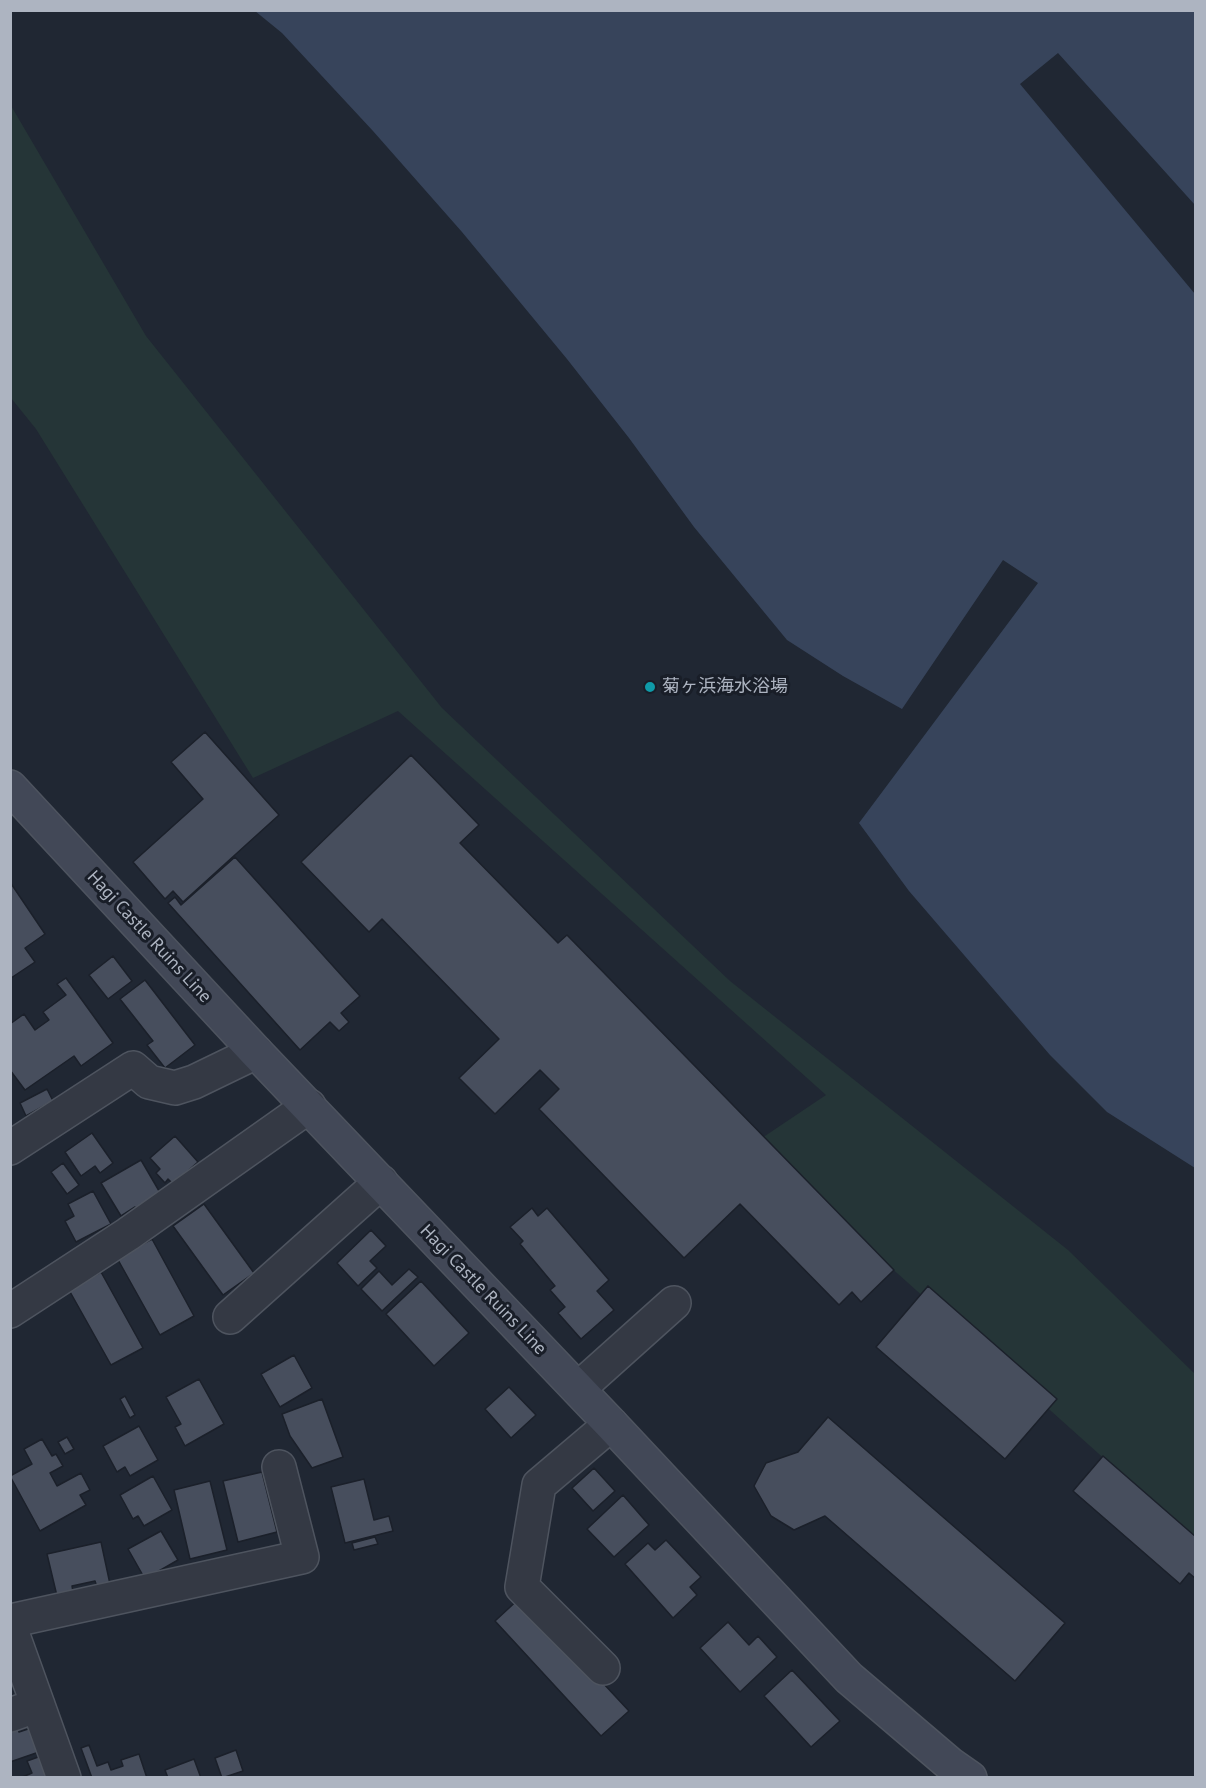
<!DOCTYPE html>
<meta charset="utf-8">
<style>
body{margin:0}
#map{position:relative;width:1206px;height:1788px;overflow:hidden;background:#202733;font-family:"PT Sans",sans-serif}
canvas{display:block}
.frame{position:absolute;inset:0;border:12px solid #adb4c1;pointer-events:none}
</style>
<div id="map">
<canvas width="1206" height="1788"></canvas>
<div class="frame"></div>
</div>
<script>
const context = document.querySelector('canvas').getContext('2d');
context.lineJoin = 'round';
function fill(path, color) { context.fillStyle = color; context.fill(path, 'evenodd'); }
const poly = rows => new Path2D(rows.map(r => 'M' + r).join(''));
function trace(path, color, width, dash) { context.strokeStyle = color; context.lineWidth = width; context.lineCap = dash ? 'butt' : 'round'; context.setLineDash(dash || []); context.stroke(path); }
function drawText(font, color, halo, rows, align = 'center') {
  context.font = font + ' "PT Sans","Noto Sans JP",sans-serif'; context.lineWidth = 6; context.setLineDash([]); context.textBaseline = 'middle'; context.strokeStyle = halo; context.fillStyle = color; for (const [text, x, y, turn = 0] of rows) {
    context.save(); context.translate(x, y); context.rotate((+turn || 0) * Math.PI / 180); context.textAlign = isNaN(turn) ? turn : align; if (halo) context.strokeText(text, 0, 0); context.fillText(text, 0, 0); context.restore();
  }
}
fill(poly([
 [10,104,146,336,442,708,730,981,1068,1250,1195,1374,1195,1540,753,1144,826,1095,398,711,253,778,36,429,11,398]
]), '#253537');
fill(poly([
 [255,11,1195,11,1195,205,1058,53,1020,84,1195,294,1195,1168,1107,1112,1050,1055,909,891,859,823,1038,583,1003,560,902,709,843,676,787,640,694,527,629,438,567,359,462,232,373,131,282,33]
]), '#37445b');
const building = poly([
 [205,732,279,815,183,902,173,891,165,899,133,862,203,799,171,762,205,732],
 [411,755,479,825,460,843,558,943,567,935,894,1270,861,1302,852,1292,839,1305,740,1204,684,1258,539,1109,559,1089,540,1070,495,1114,459,1078,499,1039,382,919,369,932,301,862,411,755],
 [235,857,360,996,341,1013,349,1022,339,1031,330,1022,300,1050,168,903,175,897,181,905,235,857],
 [10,882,45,934,25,948,35,962,11,978,10,882],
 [113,956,132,981,108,999,89,975,113,956],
 [66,978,113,1043,81,1066,74,1056,25,1090,10,1070,10,1024,24,1014,35,1030,49,1020,43,1012,66,995,57,984,66,978],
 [145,980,195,1045,165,1068,147,1045,153,1041,120,999,145,980],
 [47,1089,53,1101,26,1116,20,1103,47,1089],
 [92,1133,113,1163,100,1173,95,1166,81,1176,65,1152,92,1133],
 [175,1136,198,1162,173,1184,168,1179,165,1183,156,1173,160,1169,150,1158,175,1136],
 [141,1160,162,1196,137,1210,135,1207,121,1216,101,1183,141,1160],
 [63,1163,79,1185,67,1194,51,1172,63,1163],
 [93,1191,111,1224,76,1242,65,1221,74,1216,68,1204,93,1191],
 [204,1204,254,1273,223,1295,173,1226,204,1204],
 [532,1208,538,1216,547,1208,609,1280,597,1291,614,1310,581,1339,558,1313,565,1307,550,1290,555,1286,520,1244,523,1241,510,1227,532,1208],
 [371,1230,386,1246,370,1261,377,1268,358,1286,337,1263,371,1230],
 [152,1239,194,1316,160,1335,117,1258,152,1239],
 [409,1269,418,1277,382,1311,361,1289,379,1271,392,1285,409,1269],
 [101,1272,143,1348,111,1365,69,1290,101,1272],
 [421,1281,469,1333,434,1366,386,1314,421,1281],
 [928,1286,1057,1399,1005,1459,876,1347,928,1286],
 [294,1355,312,1388,280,1407,261,1374,294,1355],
 [199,1379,224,1424,185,1446,175,1427,181,1424,166,1397,199,1379],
 [509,1387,536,1415,511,1438,485,1409,509,1387],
 [125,1396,135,1415,130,1418,120,1399,125,1396],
 [322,1399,343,1457,312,1468,290,1436,282,1414,322,1399],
 [828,1417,1065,1623,1015,1681,825,1516,794,1530,771,1516,754,1486,766,1463,798,1452,828,1417],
 [139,1426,158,1460,130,1476,125,1467,117,1472,103,1446,139,1426],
 [67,1437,74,1449,65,1454,58,1442,67,1437],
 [42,1439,52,1456,56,1454,63,1466,50,1473,57,1486,81,1473,90,1490,80,1495,86,1505,40,1531,10,1476,32,1464,24,1449,42,1439],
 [1103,1456,1196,1537,1196,1579,1189,1573,1180,1584,1073,1491,1103,1456],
 [594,1468,615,1491,593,1511,572,1488,594,1468],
 [262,1472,277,1532,238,1542,223,1481,262,1472],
 [153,1476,172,1510,144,1526,138,1516,133,1519,120,1495,153,1476],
 [364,1479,374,1520,389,1516,393,1531,345,1543,331,1487,364,1479],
 [210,1481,227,1550,190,1559,174,1490,210,1481],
 [623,1495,649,1525,614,1557,587,1529,623,1495],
 [161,1531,178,1560,145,1579,128,1549,161,1531],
 [375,1537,378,1544,354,1550,352,1543,375,1537],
 [666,1540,701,1577,690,1587,697,1595,673,1618,625,1564,648,1543,655,1550,666,1540],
 [101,1542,110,1584,97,1587,95,1581,72,1586,73,1592,57,1596,47,1554,101,1542],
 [522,1596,629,1711,601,1736,495,1621,522,1596],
 [728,1622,749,1645,758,1636,777,1657,740,1692,700,1648,728,1622],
 [792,1670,840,1721,811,1747,764,1696,792,1670],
 [16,1724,19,1732,31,1728,39,1752,10,1762,10,1726,16,1724],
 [89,1745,97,1766,108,1762,111,1770,123,1766,121,1760,139,1754,147,1778,92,1778,81,1748,89,1745],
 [236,1750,243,1771,222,1778,215,1758,236,1750],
 [41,1756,48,1778,20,1778,32,1773,27,1761,41,1756],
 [194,1759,201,1778,168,1778,165,1770,194,1759]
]);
fill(building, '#474e5d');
trace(building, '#1b202a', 1.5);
const street = poly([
 [10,1148,133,1068,149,1082,175,1088,194,1082,256,1052],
 [10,1311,128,1234,309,1106],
 [230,1317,381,1182],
 [578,1389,674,1303],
 [10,1621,302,1557,279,1467],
 [10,1627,64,1778],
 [603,1668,522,1587,539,1485,611,1424],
 [10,1715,38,1705]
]);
const secondary = poly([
 [10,787,256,1052,611,1424,849,1678,950,1764,970,1778]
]);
trace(street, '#4e545f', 36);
trace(secondary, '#4e545f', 36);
trace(street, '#343944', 33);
trace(secondary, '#424857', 33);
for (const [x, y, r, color] of [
 [650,687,6,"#0f9aa8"]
]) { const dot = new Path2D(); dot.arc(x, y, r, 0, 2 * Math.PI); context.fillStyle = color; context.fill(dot); trace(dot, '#191e28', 2); }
drawText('18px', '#adb4c1', '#191e28', [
 ["菊ヶ浜海水浴場",662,687]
], 'left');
drawText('18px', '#adb4c1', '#191e28', [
 ["Hagi Castle Ruins Line",149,937,47],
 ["Hagi Castle Ruins Line",483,1290,46]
]);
</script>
